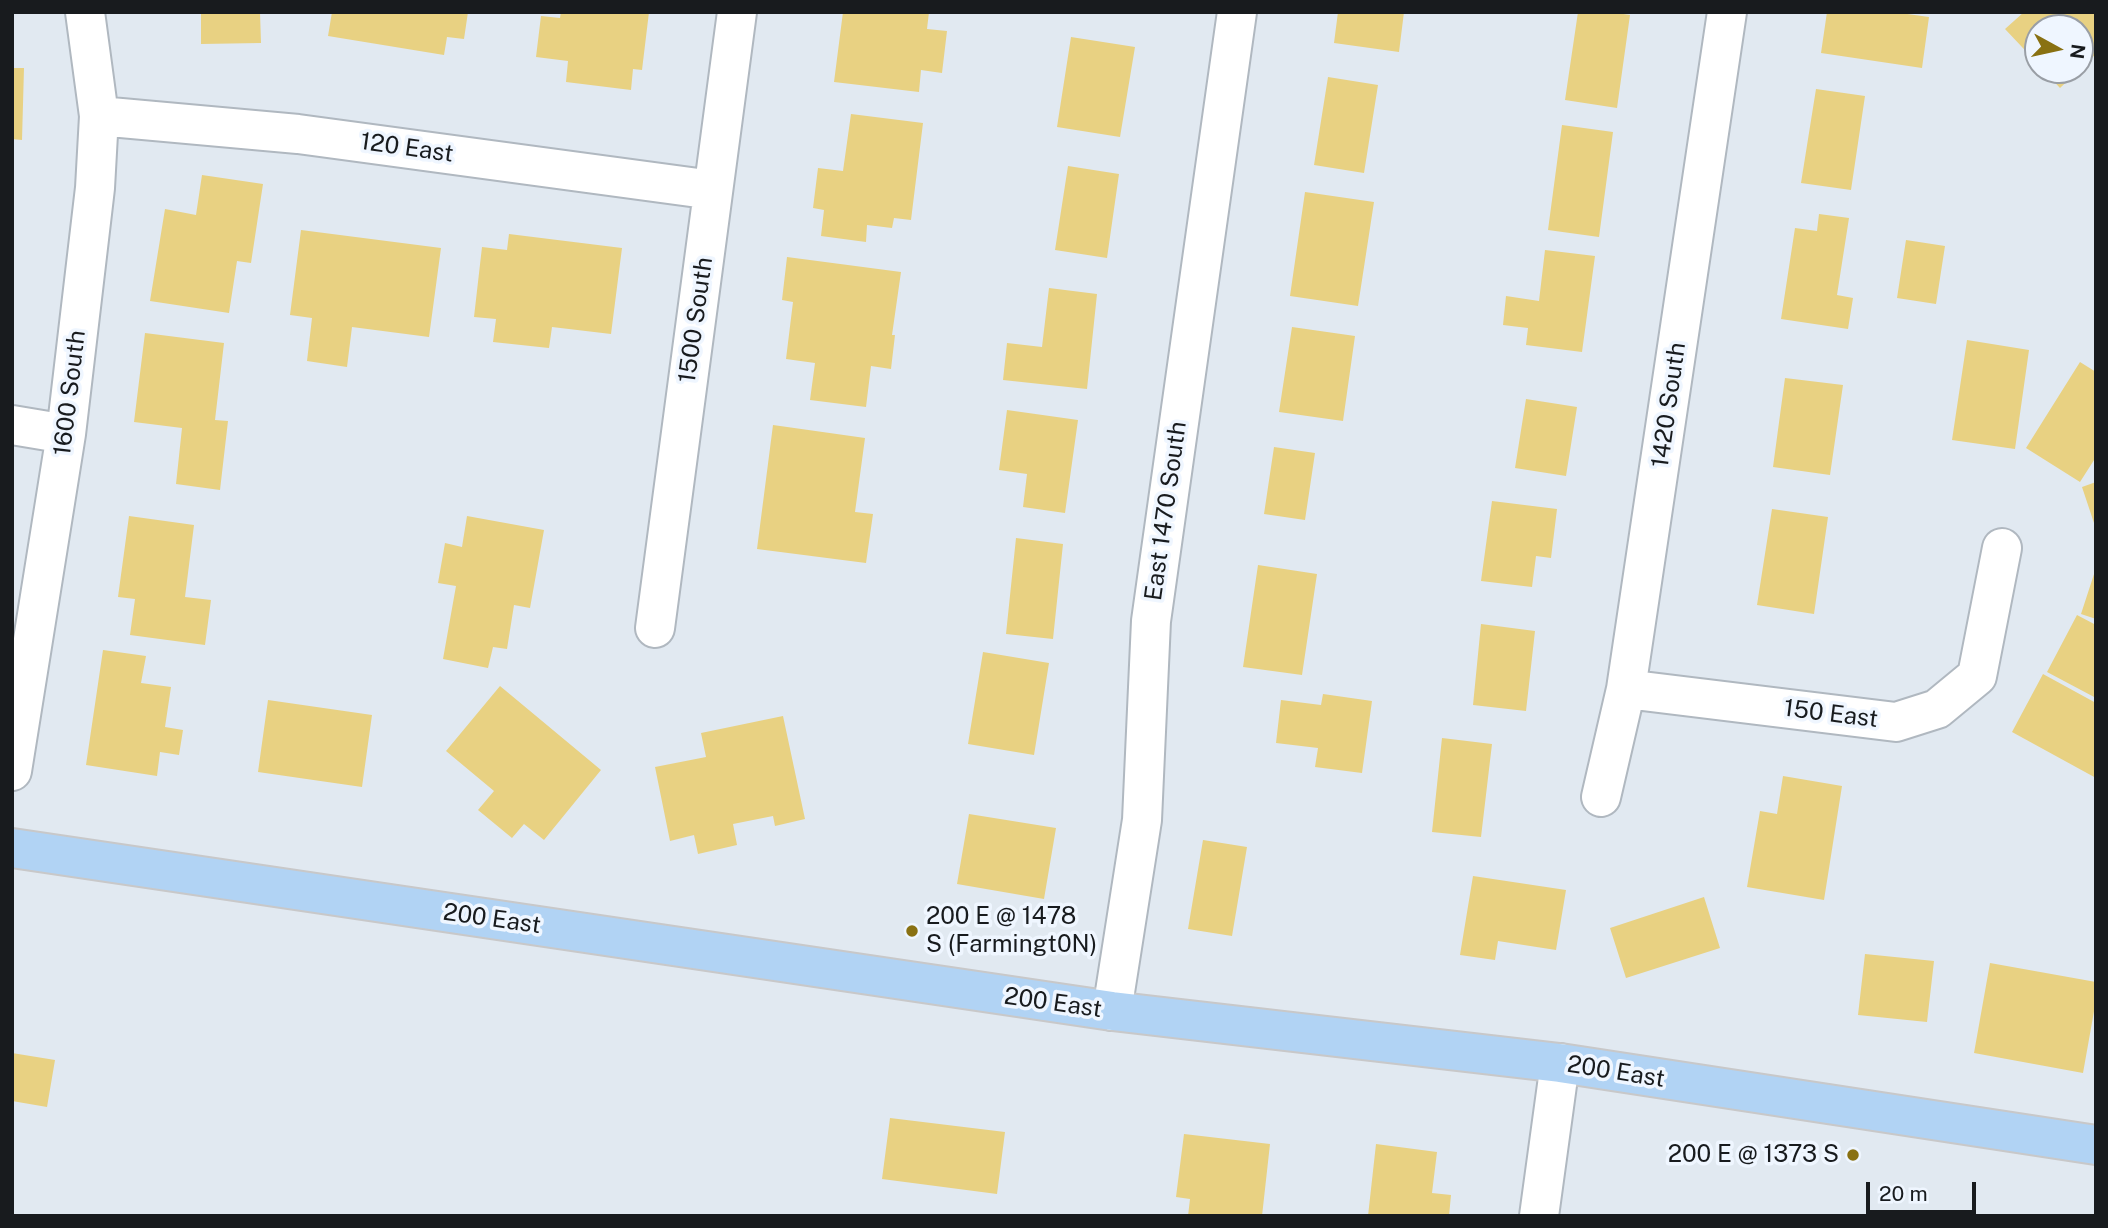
<!DOCTYPE html>
<style>
body{margin:0}
#map{position:relative;width:2108px;height:1228px;overflow:hidden;background:#e1e9f1;font-family:"Public Sans",sans-serif}
canvas{display:block}
.frame{position:absolute;inset:0;border:14px solid #181b1e;pointer-events:none}
.north{position:absolute;left:2024px;top:14px;width:70px;height:70px;box-sizing:border-box;background:#eff6ff;border:2px solid #999ea5;border-radius:50%;rotate:98deg;font-size:19px;font-weight:700;line-height:28px;text-align:center;color:#181b1e}
.north::after{content:'';display:block;margin:auto;width:24px;height:32px;background:#897112;clip-path:polygon(50% 0,100% 100%,50% 72%,0 100%)}
.scale{position:absolute;left:1866px;top:1182px;width:110px;height:32px;box-sizing:border-box;border:4px solid #181b1e;border-top:0;padding-left:9px;font-size:21px;line-height:24px;white-space:nowrap;color:#181b1e;-webkit-text-stroke:5px #eff6ff;paint-order:stroke}
</style>
<div id="map">
<canvas width="2108" height="1228"></canvas>
<div class="frame"></div>
<div class="north">N</div>
<div class="scale">20 m</div>
</div>
<script>
const context = document.querySelector('canvas').getContext('2d');
context.lineJoin = 'round';
function fill(path, color) { context.fillStyle = color; context.fill(path, 'evenodd'); }
const poly = rows => new Path2D(rows.map(r => 'M' + r).join(''));
function trace(path, color, width, dash) { context.strokeStyle = color; context.lineWidth = width; context.lineCap = dash ? 'butt' : 'round'; context.setLineDash(dash || []); context.stroke(path); }
function drawText(font, color, halo, rows, align = 'center') {
  context.font = font + ' "Public Sans",sans-serif'; context.lineWidth = 7; context.setLineDash([]); context.textBaseline = 'middle'; context.strokeStyle = halo; context.fillStyle = color; for (const [text, x, y, turn = 0] of rows) {
    context.save(); context.translate(x, y); context.rotate((+turn || 0) * Math.PI / 180); context.textAlign = isNaN(turn) ? turn : align; if (halo) context.strokeText(text, 0, 0); context.fillText(text, 0, 0); context.restore();
  }
}
fill(poly([
 [201,12,260,12,261,43,201,44],
 [332,12,468,12,464,39,447,37,444,55,328,36],
 [561,12,649,12,642,70,633,69,631,90,566,82,568,61,536,57,541,16,560,18],
 [843,12,929,12,927,29,947,31,942,73,921,70,919,92,834,82],
 [1338,12,1404,12,1399,52,1334,43],
 [1578,12,1610,12,1630,15,1617,108,1565,100],
 [1827,12,1893,12,1929,17,1922,68,1821,53],
 [2024,12,2096,12,2096,54,2080,69,2080,28,2038,28,2038,64,2005,29],
 [1071,37,1135,47,1120,137,1057,127],
 [12,68,24,68,22,140,12,139],
 [2043,70,2079,70,2060,88],
 [1328,77,1378,85,1364,173,1314,165],
 [1816,89,1865,96,1851,190,1801,183],
 [851,114,923,123,911,220,894,218,892,228,867,225,866,242,821,236,824,210,813,208,818,168,843,171],
 [1562,125,1613,132,1599,237,1548,230],
 [1068,166,1119,174,1107,258,1055,250],
 [202,175,263,184,251,263,237,261,229,313,150,301,165,209,196,215],
 [1305,192,1374,202,1358,306,1290,296],
 [1819,214,1849,218,1837,295,1853,298,1848,329,1781,319,1795,228,1817,231],
 [301,230,441,248,429,337,352,327,347,367,307,361,312,318,290,315],
 [509,234,622,248,611,334,552,327,549,348,493,342,496,319,474,317,482,247,507,250],
 [1906,240,1945,246,1936,304,1897,298],
 [1545,250,1595,256,1582,352,1526,345,1528,328,1503,325,1506,296,1539,301],
 [787,257,901,272,892,335,895,335,891,369,871,366,866,407,810,400,815,363,786,359,793,302,782,300],
 [1049,288,1097,294,1087,389,1003,380,1007,343,1042,347],
 [1292,327,1355,336,1343,421,1279,412],
 [145,333,224,343,215,420,228,421,220,490,176,484,182,428,134,422],
 [1967,340,2029,350,2015,449,1952,440],
 [2080,362,2096,372,2096,457,2080,482,2026,448],
 [1785,378,1843,385,1830,475,1773,467],
 [1526,399,1577,407,1566,476,1515,468],
 [1007,410,1078,420,1065,513,1023,507,1027,474,999,470],
 [773,425,865,438,855,512,873,514,866,563,757,549],
 [1274,447,1315,453,1305,520,1264,514],
 [2096,482,2096,526,2095,526,2082,487],
 [1492,501,1557,509,1551,558,1536,556,1532,587,1481,581],
 [1772,509,1828,517,1814,614,1757,605],
 [129,516,194,525,185,597,211,600,205,645,130,635,135,599,118,597],
 [467,516,544,530,530,608,514,605,507,649,493,647,488,668,443,659,456,586,438,583,445,543,462,547],
 [1016,538,1063,544,1053,639,1006,634],
 [1258,565,1317,574,1302,675,1243,667],
 [2095,571,2096,571,2096,619,2081,614],
 [2077,615,2096,625,2096,698,2047,672],
 [1481,624,1535,631,1526,711,1473,705],
 [103,650,146,656,141,683,171,687,165,727,183,730,179,755,160,752,157,776,86,765],
 [983,652,1049,663,1034,755,968,744],
 [2043,674,2096,703,2096,778,2012,732],
 [500,686,601,770,544,840,524,824,512,838,478,810,494,791,446,751],
 [1323,694,1372,701,1362,773,1315,767,1318,748,1276,743,1281,700,1321,705],
 [268,700,372,715,362,787,258,772],
 [783,716,805,819,775,826,773,816,733,824,737,845,698,854,694,835,670,841,655,767,706,757,701,733],
 [1442,738,1492,744,1481,837,1432,832],
 [1783,776,1842,786,1824,900,1747,887,1760,811,1777,814],
 [969,814,1056,828,1044,899,957,884],
 [1203,840,1247,847,1232,936,1188,929],
 [1473,876,1566,890,1556,950,1498,941,1495,960,1460,955],
 [1704,897,1720,948,1626,978,1610,928],
 [1865,954,1934,961,1927,1022,1858,1015],
 [1990,963,2096,982,2096,1000,2083,1073,1974,1053],
 [12,1053,55,1060,47,1107,12,1101],
 [890,1118,1005,1132,997,1194,882,1179],
 [1184,1134,1270,1144,1262,1216,1188,1216,1190,1199,1176,1197],
 [1376,1144,1437,1152,1432,1193,1451,1195,1449,1216,1368,1216]
]), '#e8d182');
const minor = poly([
 [99,116,298,134,713,190],
 [12,425,66,434],
 [655,628,737,12],
 [1626,689,1896,722,1937,709,1977,676,2002,548],
 [12,771,66,434,95,188,99,116,85,12],
 [1601,797,1626,689,1727,12],
 [1112,1011,1142,820,1151,621,1237,12],
 [1539,1216,1560,1063]
]);
const major = poly([
 [12,848,1112,1011,1560,1063,2096,1145]
]);
trace(minor, '#b0b8c0', 42);
trace(major, '#c8c8c9', 42);
trace(minor, '#fff', 38);
trace(major, '#b1d3f4', 38);
for (const [x, y, r, color] of [
 [912,931,7,"#897112"],
 [1853,1155,7,"#897112"]
]) { const dot = new Path2D(); dot.arc(x, y, r, 0, 2 * Math.PI); context.fillStyle = color; context.fill(dot); trace(dot, '#eff6ff', 2.5); }
drawText('24px', '#181b1e', '#eff6ff', [
 ["120 East",407,148,8],
 ["1500 South",696,320,-82],
 ["1600 South",70,393,-83],
 ["1420 South",1669,405,-82],
 ["East 1470 South",1166,511,-82],
 ["150 East",1831,714,7],
 ["200 East",492,919,8],
 ["200 East",1053,1003,8],
 ["200 East",1616,1072,9]
]);
drawText('24px', '#181b1e', '#eff6ff', [
 ["200 E @ 1478",926,917],
 ["S (Farmingt0N)",926,945],
 ["200 E @ 1373 S",1839,1155,"right"]
], 'left');
</script>
